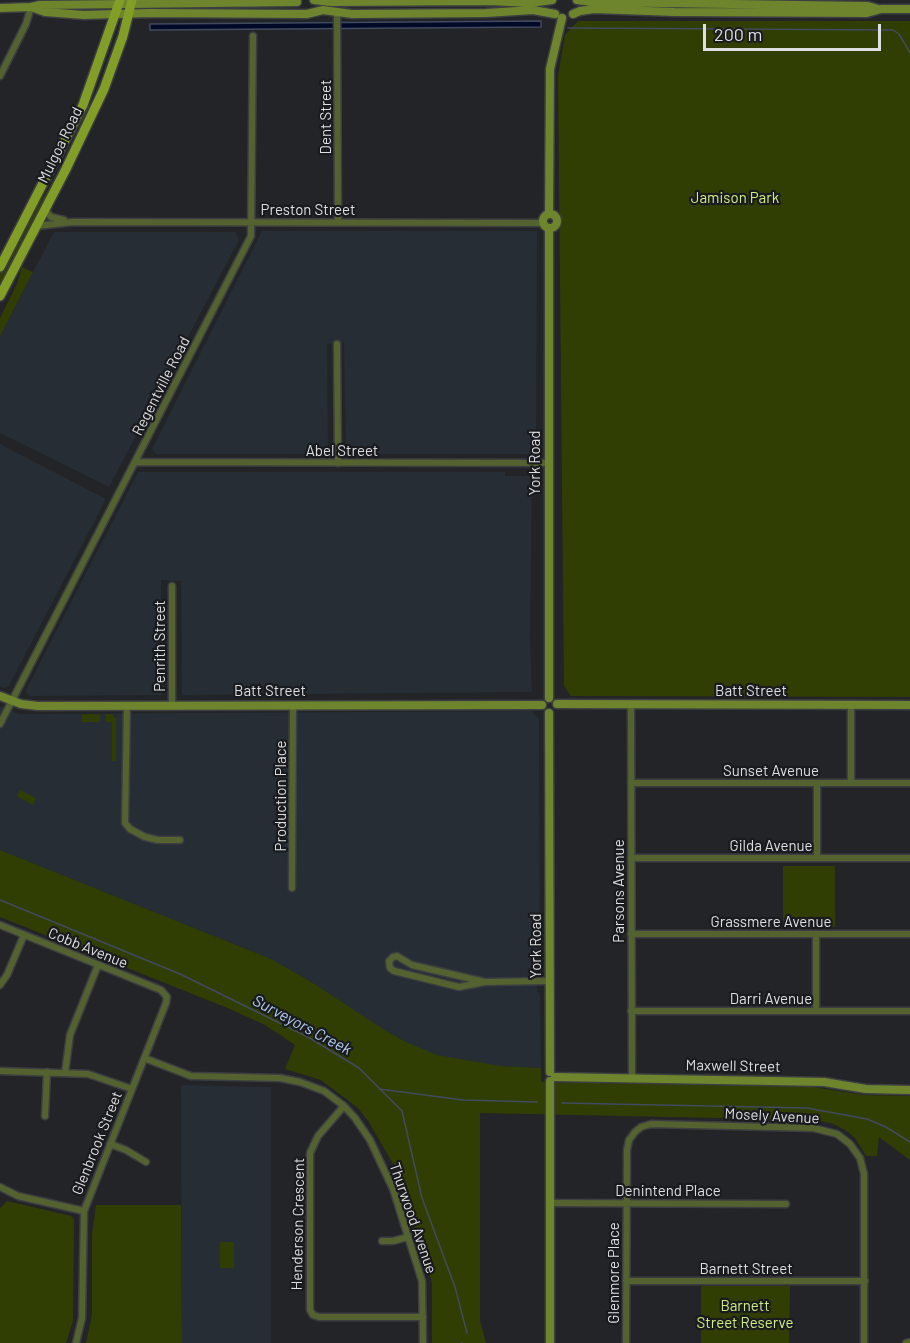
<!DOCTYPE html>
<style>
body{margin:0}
#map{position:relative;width:910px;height:1343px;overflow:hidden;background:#222427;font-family:Barlow,sans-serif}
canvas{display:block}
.scale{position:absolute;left:703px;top:24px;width:178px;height:27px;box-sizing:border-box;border:3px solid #dddfe1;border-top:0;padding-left:8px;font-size:18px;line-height:21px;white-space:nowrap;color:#dddfe1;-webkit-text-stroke:4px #191b1e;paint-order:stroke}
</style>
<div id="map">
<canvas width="910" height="1343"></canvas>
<div class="scale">200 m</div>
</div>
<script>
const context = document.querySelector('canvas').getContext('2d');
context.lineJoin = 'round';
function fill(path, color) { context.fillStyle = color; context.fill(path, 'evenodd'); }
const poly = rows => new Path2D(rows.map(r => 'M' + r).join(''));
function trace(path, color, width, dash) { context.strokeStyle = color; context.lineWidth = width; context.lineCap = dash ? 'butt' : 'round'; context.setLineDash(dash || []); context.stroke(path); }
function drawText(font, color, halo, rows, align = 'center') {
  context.font = font + ' Barlow,sans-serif'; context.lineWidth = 4.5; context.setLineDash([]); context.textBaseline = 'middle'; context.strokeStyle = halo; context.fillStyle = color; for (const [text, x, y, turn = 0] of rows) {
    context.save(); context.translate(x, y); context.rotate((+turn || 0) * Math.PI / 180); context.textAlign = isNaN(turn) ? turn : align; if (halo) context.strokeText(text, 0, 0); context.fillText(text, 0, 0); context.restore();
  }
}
fill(poly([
 [262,231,537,231,536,454,346,454,344,343,327,344,328,449,323,454,156,454,152,449],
 [54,232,236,232,239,240,109,487,0,433,0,336],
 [0,444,106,499,9,686,3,688,0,686],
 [138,472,505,472,505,476,532,476,530,638,532,692,182,695,181,581,161,580,162,695,30,696,27,694,26,690],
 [0,706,19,714,532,711,539,719,540,970,537,974,537,991,540,994,541,1068,496,1066,447,1058,424,1051,388,1033,313,983,271,959,0,850],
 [181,1085,271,1087,271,1343,182,1343]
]), '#272d35');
fill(poly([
 [578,21,910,21,910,697,571,696,564,686,558,76,565,35],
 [53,182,55,183,0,288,0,274,32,214],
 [22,267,33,272,0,336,0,318,17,284],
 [82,714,100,714,100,722,81,722],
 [106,714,112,714,116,719,116,761,112,761,112,722,106,722],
 [20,790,36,798,33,805,17,796],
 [0,850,271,959,313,983,386,1031,406,1042,437,1055,500,1066,541,1068,541,1082,813,1087,864,1095,910,1096,910,1160,879,1137,877,1156,866,1156,855,1138,848,1132,834,1124,815,1120,480,1113,480,1321,486,1343,432,1343,432,1283,409,1210,393,1164,369,1122,358,1108,321,1080,285,1069,295,1045,265,1025,230,1009,0,917],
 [783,866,835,866,835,927,783,927],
 [7,1201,71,1216,74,1220,73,1321,66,1343,0,1343,0,1208],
 [96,1205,181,1205,182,1343,86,1343,92,1315,92,1234],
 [220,1242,234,1242,234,1268,220,1268],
 [701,1286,790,1286,789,1343,701,1343]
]), '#313e03');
const water = poly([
 [541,21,541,27,150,30,150,24,541,21]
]);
fill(water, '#000a27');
trace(water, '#424a5f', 1.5);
trace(poly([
 [568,28,893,30,899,34,910,53],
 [0,900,180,974,308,1037,359,1068,402,1111,422,1198,455,1287,467,1333],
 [379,1089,463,1100,537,1102],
 [562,1103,807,1108,867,1119,886,1127,910,1142],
 [461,1343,463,1343]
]), '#424a5f', 1.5);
const street = poly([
 [337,12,338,222],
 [0,76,26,24,31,7],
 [45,210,51,217,64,220],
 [37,226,73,222,543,223],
 [337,344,338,463],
 [135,462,548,463],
 [172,586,172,705],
 [631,704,632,1078],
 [851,704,851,783],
 [127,705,125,823,130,829,145,837,158,840,180,840],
 [0,724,251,236,253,36],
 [631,783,910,783],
 [817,783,817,858],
 [631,858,910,858],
 [292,888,293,705],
 [0,925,161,990,167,997,166,1003,84,1211,82,1318,76,1343],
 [631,934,910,934],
 [485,982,459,987,394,971,390,968,389,961,393,957,397,956,412,965,485,982,550,981],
 [0,985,7,975,24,935],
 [631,1011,910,1011],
 [816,1011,816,934],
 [144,1058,191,1076,280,1078,300,1082,324,1091,344,1106,355,1118,370,1140,393,1189,422,1281,423,1343],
 [0,1071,88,1074,132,1089],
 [65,1073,70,1035,98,965],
 [344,1106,318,1136,310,1153,310,1310,313,1315,319,1317,423,1317],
 [45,1116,47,1072],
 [110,1144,126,1150,146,1162],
 [0,1187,18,1196,84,1211],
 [549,1203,786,1204],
 [382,1241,393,1241,408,1237],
 [626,1281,865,1281],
 [626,1343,627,1150,629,1140,635,1132,641,1127,651,1124,813,1128,837,1134,850,1144,860,1158,864,1174,864,1343],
 [906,1343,910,1342]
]);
const secondary = poly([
 [314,0,331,2,490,1,530,3,552,0],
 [577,0,593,2,868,6,878,9],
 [31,7,45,12,84,15,149,13,307,14,323,10,352,14,486,13,533,10,555,14],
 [0,8,31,7,40,5,297,2],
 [573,14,580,11,594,9,674,12,867,13,881,9,910,9],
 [549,214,550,69,562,18],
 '543 221a7 7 0 1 1 14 0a7 7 0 1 1-14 0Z',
 [549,228,549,698],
 [0,696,21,704,38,706,542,705],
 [557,704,910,705],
 [549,713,550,1072],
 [555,1077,824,1082,866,1089,910,1090],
 [550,1343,550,1081]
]);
const primary = poly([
 [0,267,83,105,120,0],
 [0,296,66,169,104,89,123,36,132,0]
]);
trace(street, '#3c3e41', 9);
trace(secondary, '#3c3e41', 11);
trace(primary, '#3c3e41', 12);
trace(street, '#54622f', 6);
trace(secondary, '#6e842d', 8);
trace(primary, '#839e27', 9);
drawText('15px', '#dddfe1', '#191b1e', [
 ["Dent Street",326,117,-90],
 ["Mulgoa Road",60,145,-64],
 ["Preston Street",308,210],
 ["Regentville Road",161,386,-63],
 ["Abel Street",342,451],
 ["York Road",535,463,-90],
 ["Penrith Street",160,646,-90],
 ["Batt Street",270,691],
 ["Batt Street",751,691],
 ["Sunset Avenue",771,771],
 ["Production Place",281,796,-90],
 ["Gilda Avenue",771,846],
 ["Parsons Avenue",619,891,-90],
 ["Grassmere Avenue",771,922],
 ["York Road",536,946,-90],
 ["Cobb Avenue",88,948,22],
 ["Darri Avenue",771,999],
 ["Maxwell Street",733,1066,1],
 ["Mosely Avenue",772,1116,3],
 ["Glenbrook Street",97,1143,-68],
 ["Denintend Place",668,1191],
 ["Thurwood Avenue",413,1218,71],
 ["Henderson Crescent",298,1224,-89],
 ["Barnett Street",746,1269],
 ["Glenmore Place",614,1273,-90]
]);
drawText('15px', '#cfed80', '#191b1e', [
 ["Jamison Park",735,198],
 ["Barnett",745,1306],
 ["Street Reserve",745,1323]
]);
drawText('italic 16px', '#b3ccef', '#191b1e', [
 ["Surveyors Creek",302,1025,28]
]);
</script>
